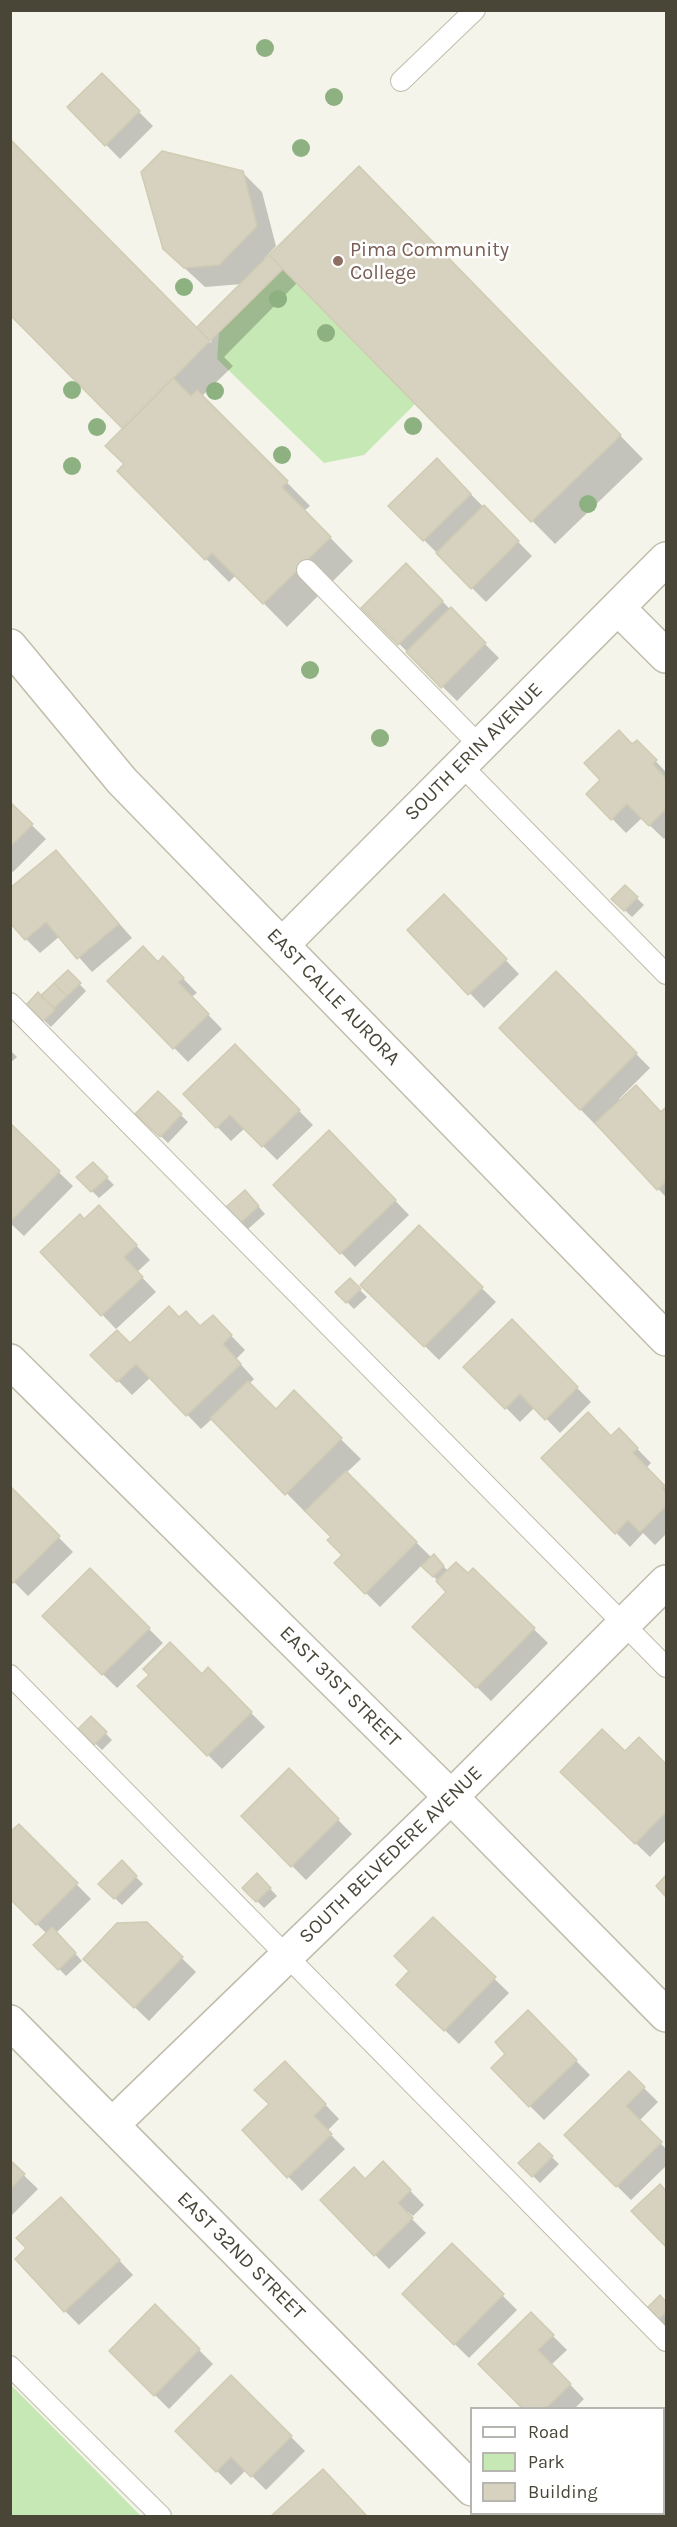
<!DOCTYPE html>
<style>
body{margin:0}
#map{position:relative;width:677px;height:2527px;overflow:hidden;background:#f5f4ea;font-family:Karla,sans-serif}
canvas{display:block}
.frame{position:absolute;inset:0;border:12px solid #494638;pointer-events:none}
.legend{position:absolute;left:470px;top:2407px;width:195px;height:108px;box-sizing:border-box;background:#fff;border:2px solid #b6b5af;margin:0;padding:8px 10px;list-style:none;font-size:18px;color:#494638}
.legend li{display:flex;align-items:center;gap:12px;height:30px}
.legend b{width:30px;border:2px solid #b6b5af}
</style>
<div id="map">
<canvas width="677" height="2527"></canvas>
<div class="frame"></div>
<ul class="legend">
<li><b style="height:8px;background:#fff"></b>Road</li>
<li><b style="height:16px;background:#c6e8b4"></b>Park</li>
<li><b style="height:16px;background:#d6d2bf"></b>Building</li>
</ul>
</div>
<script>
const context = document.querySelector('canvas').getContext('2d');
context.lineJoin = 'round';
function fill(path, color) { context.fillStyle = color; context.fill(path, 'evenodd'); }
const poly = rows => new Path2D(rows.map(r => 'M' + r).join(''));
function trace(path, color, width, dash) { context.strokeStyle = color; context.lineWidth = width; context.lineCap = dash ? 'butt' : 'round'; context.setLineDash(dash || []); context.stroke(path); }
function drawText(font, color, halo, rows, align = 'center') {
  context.font = font + ' Karla,sans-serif'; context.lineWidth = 5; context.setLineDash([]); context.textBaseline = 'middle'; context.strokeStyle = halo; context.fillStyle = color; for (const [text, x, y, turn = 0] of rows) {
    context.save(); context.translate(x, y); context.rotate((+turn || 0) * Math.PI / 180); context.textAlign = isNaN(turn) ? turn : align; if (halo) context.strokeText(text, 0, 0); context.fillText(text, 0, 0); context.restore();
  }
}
fill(poly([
 [283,269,416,403,364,455,324,463,217,359,219,333],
 [10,2385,11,2385,141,2516,11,2516]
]), '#c6e8b4');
fill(poly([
 [102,75,153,126,120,159,69,107],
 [10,141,210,343,212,341,199,327,242,284,205,287,164,249,242,172,262,192,276,246,264,259,266,261,382,191,643,459,555,544,298,282,224,357,233,366,202,396,310,506,304,511,353,561,287,627,236,575,229,582,119,471,126,464,125,429],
 [437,460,532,556,486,602,424,540],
 [406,565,499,658,457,701,363,608],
 [637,742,666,772,666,837,664,839,642,818,626,833,588,794],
 [10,804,46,839,13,872,10,869],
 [56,852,132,938,92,972,60,936,40,953,26,939],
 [625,887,644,905,632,917,613,899],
 [458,910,519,974,484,1008,409,930],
 [68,972,86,991,51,1027,28,1005],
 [177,972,197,993,191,997,222,1029,188,1062,109,981],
 [556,973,650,1068,619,1099,661,1114,666,1109,666,1197,501,1028],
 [235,1046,313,1125,277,1160,245,1128,231,1141,185,1094],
 [10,1050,17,1057,10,1063],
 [158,1093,188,1122,168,1143,138,1114],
 [10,1125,73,1186,24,1236,10,1223],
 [343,1146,409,1215,355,1267,275,1185],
 [93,1164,114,1185,99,1198,78,1177],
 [252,1199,265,1214,248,1229,228,1207],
 [85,1221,113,1221,150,1260,137,1272,156,1292,116,1329,42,1252],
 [419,1227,496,1302,439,1360,363,1285],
 [350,1280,367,1297,354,1309,337,1292],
 [213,1317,245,1350,236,1359,254,1379,249,1384,275,1411,294,1393,361,1459,346,1473,432,1558,434,1556,448,1571,468,1575,473,1570,548,1643,491,1701,415,1626,449,1592,422,1565,380,1607,336,1563,344,1555,333,1537,307,1511,306,1513,213,1418,201,1429,151,1377,132,1395,93,1355,131,1345,179,1318,201,1328],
 [512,1322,591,1402,560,1433,535,1407,520,1422,466,1367],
 [619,1430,651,1463,646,1468,666,1489,666,1534,655,1545,643,1533,630,1547,544,1458,611,1438],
 [10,1488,73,1552,28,1596,10,1578],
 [90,1570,163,1643,117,1688,44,1616],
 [208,1669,265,1727,222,1769,139,1686,202,1676],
 [91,1718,112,1740,102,1750,80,1729],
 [639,1739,666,1766,666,1840,650,1857,576,1786,625,1753],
 [289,1770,352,1834,306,1880,243,1816],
 [19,1826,91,1899,56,1933,82,1961,66,1976,36,1945,47,1934,10,1897,12,1833],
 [122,1863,143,1884,122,1905,100,1884],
 [257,1875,277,1896,264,1908,244,1888],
 [433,1919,509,1993,459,2044,399,1985,411,1971],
 [146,1923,196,1972,149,2021,85,1959],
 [528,2012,590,2075,544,2120,530,2106,507,2054],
 [629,2073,658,2102,639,2121,666,2149,666,2166,631,2200,566,2135],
 [299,2077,339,2119,327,2131,345,2149,302,2191,244,2130],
 [539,2145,559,2164,540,2183,520,2163],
 [10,2162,38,2189,10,2217],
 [383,2163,424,2205,413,2216,408,2212,406,2213,426,2233,389,2269,322,2200,365,2180],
 [660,2186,666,2193,666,2245,634,2211],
 [75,2213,133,2275,79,2325,65,2311],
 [452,2245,517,2310,469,2358,404,2294],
 [660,2297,666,2304,666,2326,649,2308],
 [155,2306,213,2364,169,2409,111,2351],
 [531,2314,567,2350,551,2365,584,2399,575,2408,524,2408,480,2364],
 [231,2377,305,2451,266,2490,246,2470,231,2485,177,2431],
 [664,2462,666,2465,666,2484,664,2487],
 [323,2471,366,2516,274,2516]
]), '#0003');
const building = poly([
 [102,73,140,111,105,146,67,107,102,73],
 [10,139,210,341,123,429,10,315,10,139],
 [162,151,243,171,257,226,219,265,184,268,163,249,141,172,162,151],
 [359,166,621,435,531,522,269,255,359,166],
 [269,255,283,269,210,341,197,327,269,255],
 [173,378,191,396,197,390,288,481,282,487,331,537,263,604,212,553,205,560,117,471,124,464,105,446,173,378],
 [437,458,471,494,423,541,388,506,437,458],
 [484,505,519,541,471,589,436,553,484,505],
 [406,563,443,601,398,645,361,608,406,563],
 [451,607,486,643,441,688,406,652,451,607],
 [619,730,632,744,637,740,657,760,653,764,666,779,666,809,649,826,627,804,611,820,586,794,600,780,584,763,619,730],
 [10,802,33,824,10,847,10,802],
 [56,850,119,924,77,959,46,922,25,940,10,923,10,888,56,850],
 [625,885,638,897,624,911,611,899,625,885],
 [444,894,507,959,468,995,407,930,444,894],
 [143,946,158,962,163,956,184,978,178,982,209,1014,173,1049,107,981,143,946],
 [68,970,81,983,67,996,54,983,68,970],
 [556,971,637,1053,580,1110,499,1028,556,971],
 [54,983,67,996,54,1008,41,996,54,983],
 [38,992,55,1010,43,1021,26,1005,38,992],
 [235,1044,300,1110,262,1147,230,1115,216,1128,183,1094,235,1044],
 [636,1085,661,1112,666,1107,666,1181,657,1190,595,1123,636,1085],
 [158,1091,182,1114,160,1137,135,1114,158,1091],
 [10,1123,60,1171,10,1222,10,1123],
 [329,1130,396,1200,340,1254,273,1185,329,1130],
 [93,1162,108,1177,91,1192,76,1177,93,1162],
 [245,1190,259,1206,240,1223,226,1207,245,1190],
 [99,1205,137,1245,124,1257,143,1277,101,1316,40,1252,80,1214,84,1219,99,1205],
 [419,1225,483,1287,424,1347,360,1285,419,1225],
 [350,1278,361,1289,346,1303,335,1292,350,1278],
 [169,1306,179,1317,186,1311,200,1326,213,1315,232,1335,223,1344,241,1364,186,1416,136,1364,117,1382,90,1355,117,1330,130,1343,169,1306],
 [512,1319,578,1387,545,1420,520,1394,505,1409,463,1367,512,1319],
 [248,1381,276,1409,294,1390,342,1438,285,1495,210,1418,248,1381],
 [588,1412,611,1436,619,1428,638,1448,633,1453,665,1486,662,1488,666,1493,666,1506,640,1532,628,1520,615,1534,541,1458,588,1412],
 [346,1471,417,1542,365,1594,334,1563,342,1555,327,1540,331,1537,305,1511,346,1471],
 [10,1486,60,1536,13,1583,10,1580,10,1486],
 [434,1554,444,1566,433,1577,421,1566,434,1554],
 [456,1562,468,1573,473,1568,535,1628,476,1688,412,1627,446,1592,436,1581,456,1562],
 [90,1568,150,1628,102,1675,42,1616,90,1568],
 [170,1642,202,1674,208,1667,252,1712,207,1756,137,1686,149,1675,143,1669,170,1642],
 [91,1716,107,1732,94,1745,78,1729,91,1716],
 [602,1729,625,1751,639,1737,666,1764,666,1812,635,1844,560,1772,602,1729],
 [289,1768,339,1819,291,1867,241,1816,289,1768],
 [19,1824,78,1883,36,1925,10,1899,10,1829,12,1830,19,1824],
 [122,1860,137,1876,114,1899,98,1884,122,1860],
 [257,1873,271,1888,256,1902,242,1888,257,1873],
 [666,1875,666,1897,656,1886,666,1875],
 [433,1917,496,1977,444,2031,396,1985,409,1971,394,1956,433,1917],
 [147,1922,183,1957,134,2008,83,1959,117,1923,147,1922],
 [52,1927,76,1953,58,1970,33,1945,52,1927],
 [528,2010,577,2060,529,2107,491,2068,505,2054,495,2042,528,2010],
 [285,2061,326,2104,314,2116,332,2134,287,2178,242,2130,269,2104,254,2090,285,2061],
 [629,2071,645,2087,626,2106,662,2142,616,2187,564,2135,629,2071],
 [539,2143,553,2156,532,2177,518,2163,539,2143],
 [10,2160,25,2174,10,2189,10,2160],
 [383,2161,411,2190,398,2203,413,2218,374,2256,320,2200,354,2167,365,2179,383,2161],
 [660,2184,666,2191,666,2247,631,2211,660,2184],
 [61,2197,120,2260,64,2312,15,2259,26,2248,16,2238,61,2197],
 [452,2243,504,2294,454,2345,402,2294,452,2243],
 [660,2295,666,2302,666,2312,658,2320,647,2308,660,2295],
 [155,2304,200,2349,154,2396,109,2351,155,2304],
 [531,2312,554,2335,538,2350,571,2384,546,2408,522,2408,478,2364,531,2312],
 [231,2375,292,2436,251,2477,231,2457,216,2472,175,2431,231,2375],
 [323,2469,367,2516,271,2516,323,2469]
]);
fill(building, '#d6d2bf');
trace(building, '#d1cbb3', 1.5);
const lane = poly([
 [401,81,475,10],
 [307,570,480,746],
 [461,765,666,974],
 [10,1003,666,1667],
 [10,1675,666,2341],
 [10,2366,161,2516]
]);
const street = poly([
 [618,608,666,656],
 [10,646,122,781,666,1339],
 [282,945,666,559],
 [10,1361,451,1797,666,2015],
 [10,2022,472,2489],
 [112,2125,451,1797,666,1582],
 [496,2514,499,2516]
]);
trace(lane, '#c0bdac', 22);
trace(street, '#c0bdac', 36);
trace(lane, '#fff', 20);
trace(street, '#fff', 33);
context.fillStyle = '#8eb181';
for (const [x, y] of [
 [265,48],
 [334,97],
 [301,148],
 [184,287],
 [278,299],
 [326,333],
 [72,390],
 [215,391],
 [413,426],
 [97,427],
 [282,455],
 [72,466],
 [588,504],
 [310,670],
 [380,738]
]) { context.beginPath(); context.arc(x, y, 9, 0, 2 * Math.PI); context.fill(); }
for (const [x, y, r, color] of [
 [338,261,6,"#8d6e63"]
]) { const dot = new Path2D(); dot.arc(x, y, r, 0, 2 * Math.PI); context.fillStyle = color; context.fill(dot); trace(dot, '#fff', 2); }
drawText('20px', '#785e54', '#fff', [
 ["Pima Community",350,250],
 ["College",350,273]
], 'left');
drawText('20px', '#494638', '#fff', [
 ["SOUTH ERIN AVENUE",474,752,-45],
 ["EAST CALLE AURORA",333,997,46],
 ["EAST 31ST STREET",340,1687,45],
 ["SOUTH BELVEDERE AVENUE",391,1855,-44],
 ["EAST 32ND STREET",241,2256,45]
]);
</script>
